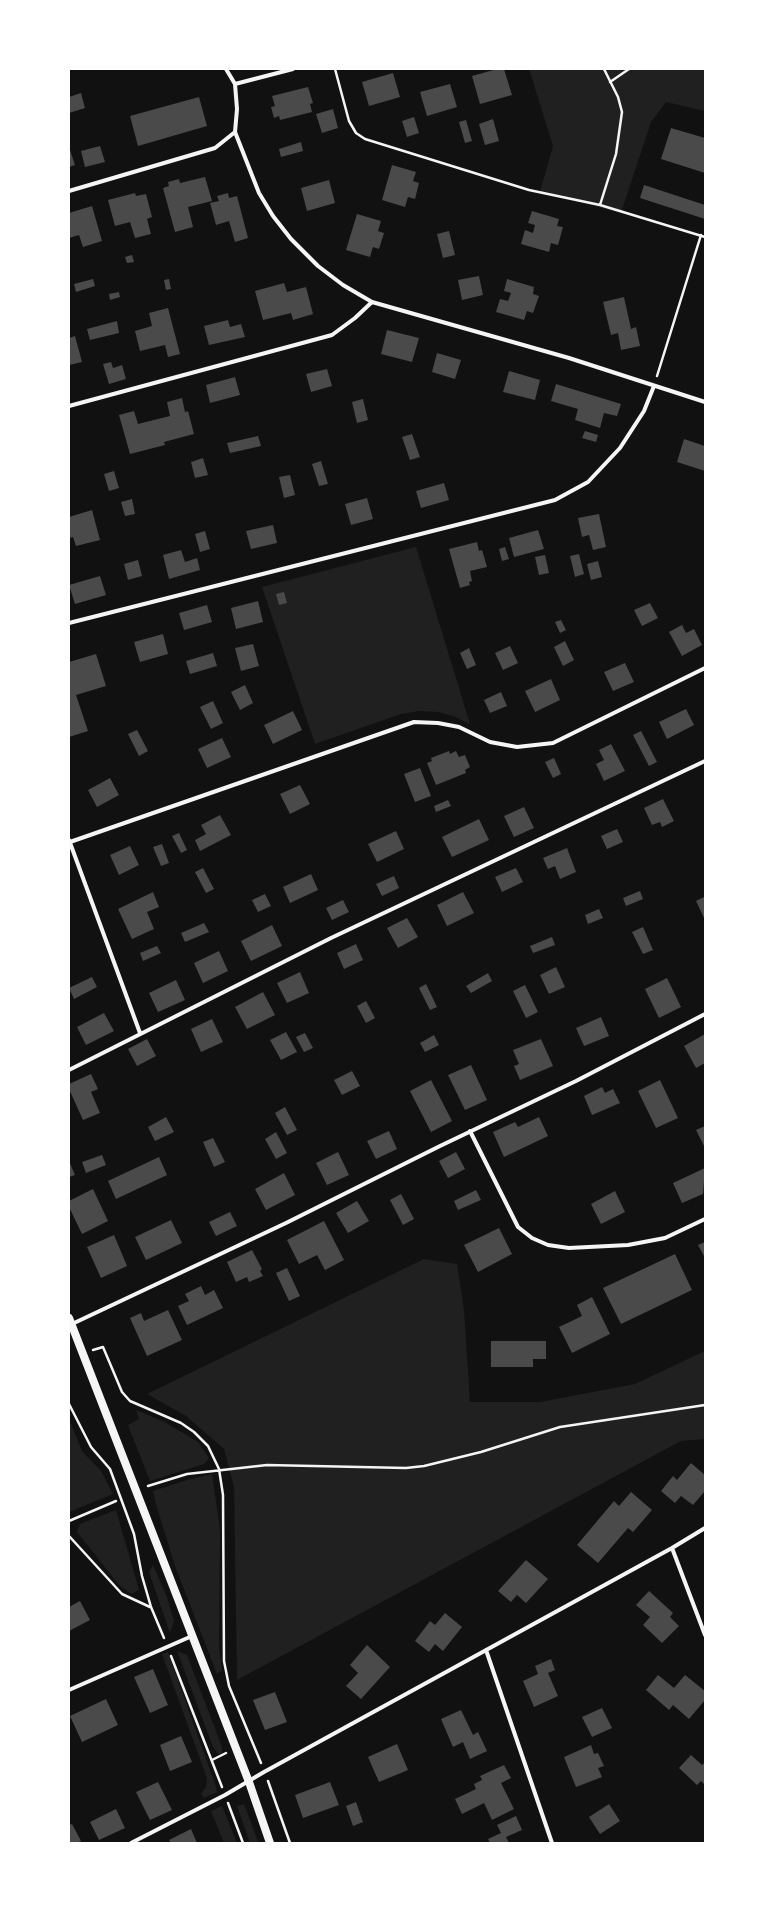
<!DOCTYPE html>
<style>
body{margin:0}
#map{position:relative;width:774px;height:1912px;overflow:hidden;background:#111;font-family:Overpass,sans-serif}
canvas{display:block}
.frame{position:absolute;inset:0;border:70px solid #fff;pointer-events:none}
</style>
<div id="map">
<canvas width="774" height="1912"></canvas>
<div class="frame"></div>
</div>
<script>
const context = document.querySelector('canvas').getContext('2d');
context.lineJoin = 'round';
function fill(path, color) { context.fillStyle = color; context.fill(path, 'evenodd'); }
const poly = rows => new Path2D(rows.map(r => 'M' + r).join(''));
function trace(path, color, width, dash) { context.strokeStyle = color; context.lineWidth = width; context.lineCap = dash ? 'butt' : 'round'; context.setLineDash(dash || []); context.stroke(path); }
fill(poly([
 [529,69,705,69,705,111,666,102,651,122,621,213,540,192,553,146],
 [416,547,470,724,453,716,438,712,419,711,401,714,315,744,262,587],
 [424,1259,457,1264,464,1310,470,1402,540,1402,635,1384,705,1351,705,1439,681,1441,237,1680,234,1487,224,1449,186,1416,147,1394],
 [136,1410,163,1421,198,1442,209,1458,204,1464,150,1481,128,1425,139,1419],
 [69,1419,82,1451,101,1471,113,1494,69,1512],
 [212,1474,220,1529,219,1647,222,1670,217,1674,175,1566,157,1508,153,1491,187,1480],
 [116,1510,139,1590,131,1594,119,1585,77,1532,80,1524],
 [153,1565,167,1597,174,1621,170,1633,149,1572],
 [177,1651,187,1655,222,1747,222,1753,218,1754,213,1747],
 [168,1652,215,1784,217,1792,204,1798,201,1794,206,1787,207,1778,162,1654],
 [244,1804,257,1839,259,1843,250,1843,237,1806],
 [222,1806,237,1843,224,1843,211,1811]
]), '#202020');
fill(poly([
 [497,69,504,69,512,95,480,104,472,76],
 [393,73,400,97,369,106,362,82],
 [450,84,457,107,427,116,420,92],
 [308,87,313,103,310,104,312,112,280,120,279,116,274,118,271,107,275,106,272,96],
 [81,93,85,108,69,113,69,97],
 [199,97,207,126,138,146,130,116],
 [333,109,338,128,322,133,316,114],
 [414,117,419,133,407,137,402,121],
 [493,119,499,141,485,145,479,124],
 [466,120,472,141,465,143,459,122],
 [671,128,705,138,705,173,661,159],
 [301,142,303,151,281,157,279,149],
 [100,146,105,162,85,167,81,151],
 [69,147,75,165,69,167],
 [392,165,416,172,413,181,419,183,415,199,408,197,405,207,382,200],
 [205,177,212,201,188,207,193,227,175,232,163,188,169,186,168,182,179,179,180,183],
 [329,180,335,203,307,211,301,188],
 [644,185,705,205,705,219,640,198],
 [135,193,136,196,146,194,152,217,147,219,151,234,135,238,130,222,115,226,108,200],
 [228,193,229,198,237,196,248,238,235,242,229,221,216,225,210,203,219,201,217,196],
 [92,206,102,241,83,247,79,235,69,238,69,213],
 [532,211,559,219,557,226,563,227,558,245,551,243,549,252,521,244,525,230,533,233,535,225,528,223],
 [357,214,381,221,378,231,384,233,379,249,373,247,370,257,346,250],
 [449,231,455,255,443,258,437,234],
 [132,255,134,262,127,263,125,257],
 [479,276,483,295,462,300,458,280],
 [93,279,95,286,76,292,74,284],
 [169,279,171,289,166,290,164,280],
 [507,279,534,287,533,294,539,296,533,313,527,311,524,320,496,312,500,299,508,301,511,293,504,291],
 [284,283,287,292,306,287,313,314,293,320,291,313,263,320,255,291],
 [119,292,120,297,110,300,109,294],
 [624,297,631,329,636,327,640,346,621,350,618,333,611,335,603,302],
 [168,308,180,354,168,357,165,345,140,351,135,331,152,326,149,313],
 [228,320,230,327,241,324,245,337,209,345,204,326],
 [117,321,119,333,90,340,87,329],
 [387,330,419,338,412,362,381,354],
 [75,336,82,362,69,365,69,338],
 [437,353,461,360,455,379,432,372],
 [111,362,113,368,122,365,126,379,109,384,103,364],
 [327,369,332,386,311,392,306,374],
 [509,371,540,380,535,400,503,392],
 [235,377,240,395,210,403,206,385],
 [556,384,621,404,617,416,604,413,600,428,575,420,578,409,551,401],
 [182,398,185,412,188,411,194,434,164,442,165,445,130,454,119,415,134,411,138,424,170,416,167,402],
 [363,399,368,420,357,423,352,402],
 [585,431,598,435,596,442,582,438],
 [412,434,420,457,410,460,402,437],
 [258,436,261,446,230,453,227,443],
 [684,439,705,446,705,471,677,462],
 [203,458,208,475,195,478,191,462],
 [321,461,328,484,319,486,312,464],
 [114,471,119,488,109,491,104,474],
 [290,475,295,495,284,498,279,477],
 [444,483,449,500,421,508,416,491],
 [367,498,373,519,351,525,345,504],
 [132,499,135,514,125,516,121,502],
 [92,510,100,540,76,546,73,537,69,538,69,517],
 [599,514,606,547,593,550,589,535,582,537,578,518],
 [273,525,277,543,251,549,246,531],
 [538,530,544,549,514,557,509,538],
 [205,531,210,549,200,552,195,534],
 [477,542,479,551,482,550,487,567,470,571,472,581,469,582,470,585,460,588,449,549],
 [505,547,509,559,502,561,499,549],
 [181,550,185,562,197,558,200,570,169,579,163,555],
 [579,554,584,574,575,577,570,556],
 [545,555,549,573,539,575,535,557],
 [138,560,142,576,128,580,124,564],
 [598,561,602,577,591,580,587,564],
 [100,576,106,595,75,604,69,585],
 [284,592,287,603,279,605,276,594],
 [258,601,263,622,236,629,231,608],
 [650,603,658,618,642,626,634,610],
 [207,605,212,622,184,630,179,613],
 [561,620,566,630,560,633,555,622],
 [682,625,686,633,694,629,702,645,682,656,669,632],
 [163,634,168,654,140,662,134,642],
 [565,641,574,660,563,666,554,647],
 [253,644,259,666,241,671,235,648],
 [510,646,518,663,503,670,495,653],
 [469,648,476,665,467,669,460,653],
 [213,653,217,666,190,674,186,661],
 [96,654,106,686,76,695,88,731,69,737,69,662],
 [625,663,634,682,613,691,604,672],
 [551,679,560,700,535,712,525,691],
 [245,685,253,703,240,710,231,692],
 [501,692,507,706,490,713,484,700],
 [213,701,223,723,211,729,200,707],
 [686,709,694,725,667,739,659,722],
 [293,711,302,730,273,744,264,725],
 [137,730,148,751,139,756,128,734],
 [641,731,657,762,649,766,633,735],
 [222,738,231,757,207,768,198,749],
 [611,744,625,771,604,781,596,764,604,760,599,750],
 [449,751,450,754,456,751,459,757,465,755,470,767,465,770,466,773,436,785,427,763,432,761,431,758],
 [554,758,561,774,553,778,545,762],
 [420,768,431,796,415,802,404,774],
 [110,778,119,795,97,807,88,790],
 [300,785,310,804,290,814,280,794],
 [663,799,674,821,662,827,660,822,652,825,644,808],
 [448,800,451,806,436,812,434,806],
 [524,807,534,828,514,837,504,816],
 [220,815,231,835,200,851,195,840,206,834,201,825],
 [479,819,489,840,452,857,442,837],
 [617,829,623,842,607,849,601,836],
 [396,831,404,849,377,862,368,844],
 [179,833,187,850,181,853,172,836],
 [162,844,169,863,161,866,153,847],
 [130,846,139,865,119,875,110,855],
 [567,848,576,872,560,879,555,866,548,869,543,858],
 [203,868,214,889,206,893,195,872],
 [516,868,523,882,502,892,495,877],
 [311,874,318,890,290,903,283,887],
 [394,876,399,888,382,896,376,884],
 [640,891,643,899,626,906,623,898],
 [153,892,159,907,147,912,154,929,132,939,118,909],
 [463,892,474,913,447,926,437,905],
 [265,894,271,906,258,912,252,900],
 [704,897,705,899,705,920,696,901],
 [343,900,349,912,332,920,326,908],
 [599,909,603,918,588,924,585,915],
 [407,918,418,937,398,948,387,928],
 [204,923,209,932,185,942,181,933],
 [272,925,282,946,251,961,241,941],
 [643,927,653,950,643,954,632,932],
 [552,937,555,945,533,953,530,946],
 [356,944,363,960,344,969,337,953],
 [157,946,161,953,143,961,140,953],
 [219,951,228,971,203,983,194,963],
 [556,967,565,987,549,994,540,975],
 [300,972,309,993,287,1003,277,983],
 [488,973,492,981,471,993,466,986],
 [92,977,97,987,74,999,69,988],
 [667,978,681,1007,659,1018,645,989],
 [176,980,185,1000,158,1012,149,993],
 [426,984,437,1007,430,1010,419,988],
 [525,985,538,1012,526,1018,513,991],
 [263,992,275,1015,247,1029,235,1007],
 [366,1001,375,1018,366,1023,357,1006],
 [104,1013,114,1031,86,1045,77,1027],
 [601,1017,609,1036,584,1046,576,1028],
 [212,1019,223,1042,201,1052,191,1029],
 [286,1032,297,1052,281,1060,270,1040],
 [305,1033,313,1048,304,1052,296,1037],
 [705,1034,705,1063,696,1068,684,1046],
 [434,1035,439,1045,425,1052,420,1043],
 [147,1039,156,1056,137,1066,128,1049],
 [541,1039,553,1066,520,1080,514,1066,519,1064,513,1050],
 [471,1065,487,1100,465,1110,448,1075],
 [352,1071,360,1086,342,1095,334,1080],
 [91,1074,98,1089,91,1092,100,1113,83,1120,69,1089,69,1084],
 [431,1080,452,1121,431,1132,410,1091],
 [660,1080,678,1118,656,1128,638,1091],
 [602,1087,605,1093,613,1089,620,1103,592,1115,584,1096],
 [285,1107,297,1130,287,1135,275,1113],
 [166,1117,174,1132,155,1141,148,1127],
 [539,1117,548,1136,504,1157,493,1132,515,1122,518,1127],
 [705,1126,705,1148,696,1130],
 [389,1131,397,1149,376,1159,367,1141],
 [276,1132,287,1153,276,1159,265,1139],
 [213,1138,225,1162,214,1167,203,1142],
 [338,1152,349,1175,327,1185,316,1163],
 [456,1152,465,1169,448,1178,439,1161],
 [102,1155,106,1165,86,1173,82,1162],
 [159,1157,167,1175,116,1199,108,1181],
 [69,1161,75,1175,69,1177],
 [705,1168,703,1194,682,1203,673,1183],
 [284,1173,295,1195,266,1210,255,1189],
 [93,1189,108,1221,82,1234,69,1207,69,1201],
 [476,1190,481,1200,458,1210,454,1201],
 [615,1191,625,1212,601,1224,591,1204],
 [401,1194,414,1219,403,1225,390,1200],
 [357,1201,369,1221,348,1233,336,1213],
 [230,1212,237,1226,216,1236,209,1222],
 [171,1220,182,1243,146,1260,135,1237],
 [324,1221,344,1260,325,1270,317,1255,299,1264,287,1240],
 [499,1228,512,1254,478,1272,464,1245],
 [114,1235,127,1266,101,1278,87,1247],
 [705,1242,705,1258,698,1245],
 [252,1250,262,1269,260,1271,263,1276,249,1282,247,1277,236,1282,227,1262],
 [675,1254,692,1290,621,1324,603,1288],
 [287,1268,300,1296,289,1301,276,1273],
 [201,1286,205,1295,214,1290,223,1308,187,1325,178,1306,189,1301,185,1294],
 [592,1297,610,1334,572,1353,559,1327,582,1316,577,1305],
 [168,1310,182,1340,147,1356,130,1318,141,1313,144,1321],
 [491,1341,546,1341,546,1359,533,1359,533,1367,491,1367],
 [691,1463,705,1475,705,1491,693,1505,681,1496,675,1503,661,1491,673,1476,677,1480],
 [631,1492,652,1510,633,1532,628,1528,598,1563,577,1545,614,1501,619,1506],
 [526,1560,548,1579,526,1603,517,1595,511,1602,498,1591],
 [649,1591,673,1613,670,1617,679,1626,662,1643,643,1625,650,1617,636,1605],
 [80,1601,90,1620,69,1631,69,1607],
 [445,1613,462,1627,443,1651,435,1644,429,1652,415,1641,430,1621,435,1625],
 [367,1645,390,1667,361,1699,346,1686,358,1673,350,1665],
 [551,1659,555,1670,548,1673,558,1696,534,1707,523,1681,538,1674,535,1666],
 [153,1669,168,1705,150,1713,134,1677],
 [658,1675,674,1688,685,1675,705,1691,705,1700,689,1719,673,1705,669,1710,646,1690],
 [275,1692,287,1722,265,1730,253,1700],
 [106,1699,118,1725,82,1742,70,1716],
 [602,1708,612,1728,592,1737,582,1717],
 [461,1710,473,1735,478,1732,487,1751,470,1759,463,1742,453,1747,441,1719],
 [181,1736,192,1762,170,1771,160,1745],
 [397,1744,408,1770,379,1782,368,1757],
 [591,1745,594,1754,598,1753,604,1766,598,1768,602,1777,576,1787,564,1757],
 [691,1755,702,1765,705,1762,705,1785,701,1781,697,1785,679,1768],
 [504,1765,511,1778,501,1783,514,1809,492,1820,484,1803,462,1814,455,1799,476,1789,474,1784,482,1780,480,1776],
 [158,1782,172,1810,150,1820,136,1792],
 [330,1782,339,1805,303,1818,295,1795],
 [356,1802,363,1822,353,1826,346,1806],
 [609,1804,620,1821,600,1834,589,1817],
 [116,1809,125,1828,99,1840,90,1822],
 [516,1816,522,1830,506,1837,509,1843,490,1843,488,1839,501,1833,497,1825],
 [72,1824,81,1841,76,1843,69,1843,69,1825],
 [191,1829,197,1843,171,1843,169,1840]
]), '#4a4a4a');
trace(poly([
 [335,69,349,121,356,133,365,139,529,190,600,205,705,237],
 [610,82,629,69],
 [600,205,616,154,622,112,618,97,604,69],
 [657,376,701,235],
 [93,1350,103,1347,122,1392,130,1401,181,1423,194,1432,208,1446,219,1469,223,1495,224,1661,229,1686,261,1763],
 [69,1404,91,1447,110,1469,134,1534,142,1576,151,1607,164,1638],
 [148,1486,187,1474,267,1465,406,1468,424,1466,481,1452,560,1427,705,1405],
 [69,1521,116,1501],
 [69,1536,122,1594,150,1607],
 [171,1656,222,1787],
 [212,1760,226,1753],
 [268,1781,290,1843],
 [228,1803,243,1843]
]), '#f5f5f5', 2.5);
trace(poly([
 [226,69,235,84,237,109,235,132,259,193,273,216,291,239,318,266,343,285,372,302,569,358,705,402],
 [235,84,293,69],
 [69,191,215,148,235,132],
 [69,406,332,335,355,318,372,302],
 [69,623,555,500,588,482,620,448,644,411,654,386],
 [69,840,140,1033],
 [70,842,414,722,438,723,459,727,490,742,517,747,553,743,705,668],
 [69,1070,331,938,705,761],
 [470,1131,518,1227,532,1238,548,1245,569,1248,628,1245,665,1238,705,1219],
 [72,1324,286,1223,440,1146,576,1081,705,1014],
 [672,1548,705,1635],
 [486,1650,552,1843],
 [69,1690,192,1636],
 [131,1843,225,1795,264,1772,672,1548,705,1528]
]), '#f5f5f5', 4);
trace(poly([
 [69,1318,249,1782,270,1843]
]), '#f5f5f5', 8);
</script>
